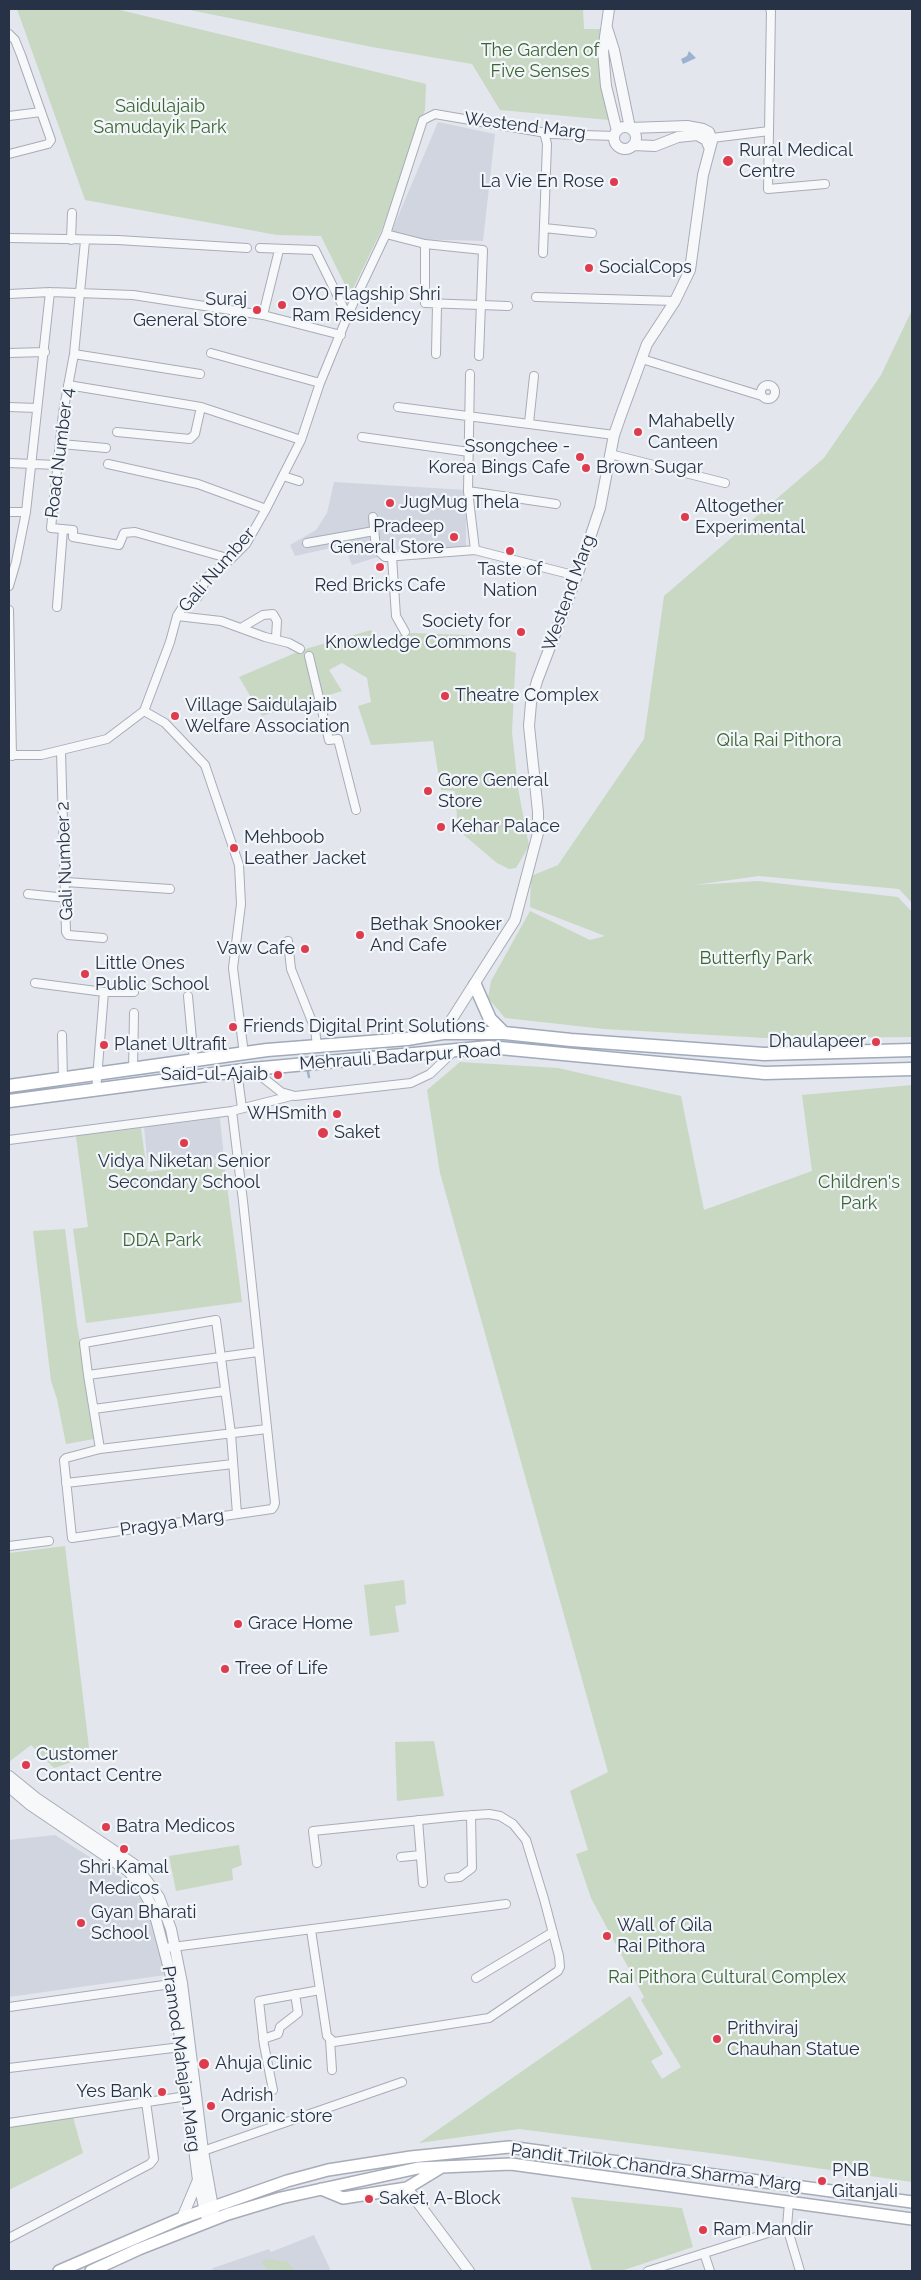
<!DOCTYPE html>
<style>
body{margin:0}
#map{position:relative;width:921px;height:2280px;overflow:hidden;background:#e3e6ed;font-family:Raleway,sans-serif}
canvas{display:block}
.frame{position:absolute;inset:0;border:10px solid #283247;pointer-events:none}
</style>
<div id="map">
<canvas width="921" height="2280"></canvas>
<div class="frame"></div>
</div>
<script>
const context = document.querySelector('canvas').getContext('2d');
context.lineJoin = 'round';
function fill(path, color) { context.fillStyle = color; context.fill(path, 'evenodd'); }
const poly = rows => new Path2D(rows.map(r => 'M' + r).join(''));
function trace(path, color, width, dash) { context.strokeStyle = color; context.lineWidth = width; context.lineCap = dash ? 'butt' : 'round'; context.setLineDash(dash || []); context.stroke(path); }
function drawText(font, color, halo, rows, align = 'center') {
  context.font = font + ' Raleway,sans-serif'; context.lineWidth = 4.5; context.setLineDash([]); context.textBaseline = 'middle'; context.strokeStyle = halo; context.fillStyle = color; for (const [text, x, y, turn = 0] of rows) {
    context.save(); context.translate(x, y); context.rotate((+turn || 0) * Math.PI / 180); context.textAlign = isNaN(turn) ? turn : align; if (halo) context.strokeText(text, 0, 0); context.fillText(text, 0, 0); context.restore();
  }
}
fill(poly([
 [438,122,495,134,483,241,402,239,391,233],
 [334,482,466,490,466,549,378,557,352,565,344,545,295,556,290,545,316,530,327,513],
 [220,1118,224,1158,148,1167,144,1127],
 [55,1835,129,1882,149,1910,158,1936,165,1975,9,1997,9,1840],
 [314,2235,331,2271,212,2271,213,2268,269,2249,271,2252]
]), '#d1d5df');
fill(poly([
 [17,9,116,9,426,84,425,110,382,229,350,295,321,236,277,235,85,200],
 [185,9,583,9,584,29,600,29,599,74,609,120,500,110,472,64,372,47],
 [912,310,912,903,899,889,759,876,694,885,758,881,898,897,912,912,912,1037,765,1038,604,1029,505,1018,488,998,491,981,530,911,590,940,605,936,530,907,531,876,558,865,644,739,664,596,824,458,881,375],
 [371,630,380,648,390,637,412,633,466,635,516,653,512,732,518,788,529,846,516,868,509,869,497,863,458,830,455,791,441,790,433,741,371,745,358,706,371,702,367,678,342,663,329,670,342,691,262,716,239,677,302,650],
 [460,1062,558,1068,681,1096,704,1210,812,1171,802,1095,912,1085,912,2182,726,2155,519,2129,419,2143,630,1996,663,2054,651,2061,662,2079,681,2067,641,2000,644,1997,591,1898,576,1854,588,1850,570,1791,608,1772,440,1173,427,1090],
 [141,1128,147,1172,224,1162,242,1302,86,1323,73,1229,88,1227,76,1136],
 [65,1229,77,1325,89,1390,94,1439,66,1444,57,1399,51,1381,33,1231],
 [65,1546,90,1756,54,1768,31,1745,9,1762,9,1553],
 [404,1580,406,1604,395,1606,399,1632,370,1636,364,1585],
 [434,1741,444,1796,397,1801,395,1742],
 [239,1845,242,1865,232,1869,233,1880,176,1891,169,1856],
 [73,2117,83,2153,9,2190,9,2127],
 [571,2197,682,2208,693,2247,621,2271,592,2271],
 [269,2259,287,2262,296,2271,267,2271,262,2261]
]), '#c8d8c3');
fill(poly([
 [689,51,696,58,683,64,681,59,687,56]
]), '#9bb2d0');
trace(poly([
 [307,1067,309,1077]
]), '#9bb2d0', 2.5);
const minor = poly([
 [9,34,15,40,21,55,51,140,48,144,9,154],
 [9,116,41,112],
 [769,131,768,189,825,184],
 [712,138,769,131,771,9,770,9],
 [544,228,592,233],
 [386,234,425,244,483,250,479,356],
 [9,238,118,240,247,248],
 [71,240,72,213],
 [85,241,74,354,63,413,51,528,73,530,73,537,119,545,124,533,135,532,231,559],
 [425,244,425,303,508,306],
 [260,248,315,250,348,317],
 [543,253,547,144,544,132],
 [9,294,50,292,133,295,263,315,341,335],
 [536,297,675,301],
 [263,315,279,250],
 [9,353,45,352],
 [211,353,320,383],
 [74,354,200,374],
 [436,354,437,305],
 [642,359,762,396],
 [470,374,468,491,475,550],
 [68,385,201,407,301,440],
 '761 392a7 7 0 1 1 14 0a7 7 0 1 1-14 0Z',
 [9,407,37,408],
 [398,407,614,435],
 [529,423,534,376],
 [117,432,190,439,195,434,201,407],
 [362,437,469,452],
 [61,444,106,448],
 [610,454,725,483],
 [9,463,57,465],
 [108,464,198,484,266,509],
 [283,476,299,481],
 [468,491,556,504],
 [9,512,26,512],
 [373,517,376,549,385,557,475,550,577,576],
 [307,543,374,531],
 [392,557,396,616,405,632],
 [9,586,16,562,26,512,50,292],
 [57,607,63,529],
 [9,610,12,756],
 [177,616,221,621,265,637,289,643,300,649],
 [241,628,263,615,273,614,277,621,276,638],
 [309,656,329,740,338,739,356,810],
 [144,711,165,723,205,765,239,865,241,904,233,968,244,1054],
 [61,751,66,932,68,935,103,938],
 [9,755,41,755,107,739,144,711,170,642,177,616,184,605,198,597,207,577,231,559,246,544,266,509,301,440,320,383,350,310,386,234,423,120,435,114,552,134,615,136],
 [66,882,170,889],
 [28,894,67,898],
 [288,941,291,969,315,1029,317,1046],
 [35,983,104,992,134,992],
 [188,996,194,1061],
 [62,1035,63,1080],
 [252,1069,281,1092,295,1096,411,1083,430,1074,454,1051],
 [133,1070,134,1013],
 [237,1071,242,1108],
 [96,1091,104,992],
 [232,1111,243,1201,275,1503,274,1506,272,1509,72,1538,64,1460,66,1458,100,1449,267,1429],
 [9,1140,232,1111,291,1096],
 [88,1375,84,1343,216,1320,231,1434,237,1514],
 [94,1409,225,1391],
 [100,1449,88,1375,258,1352],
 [66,1483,233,1464],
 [9,1546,49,1541],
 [418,1820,423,1883],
 [401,1857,421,1855],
 [449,1878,460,1877,472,1868,471,1815],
 [311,1930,327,2036,334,2042,489,2018,558,1971,560,1967,559,1956,544,1899,526,1840,513,1824,500,1816,489,1814,460,1816,313,1831,317,1863],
 [165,1948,506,1904],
 [476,1978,553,1932],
 [9,2007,178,1983],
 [263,2039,278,2034,280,2027,298,2013,295,1994],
 [330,2040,332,2070],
 [9,2068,181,2047],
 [273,2090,264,2045,259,2001,320,1990],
 [9,2123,187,2096],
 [203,2151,402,2082],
 [789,2202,787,2227,800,2271],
 [9,2238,150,2164,154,2159,146,2102],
 [704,2253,710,2271],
 [648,2271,787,2227]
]);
const tertiary = poly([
 [609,9,603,51,606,86,617,131],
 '614 138a11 11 0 1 1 22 0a11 11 0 1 1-22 0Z',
 [633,145,655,146,678,137,697,135,706,140,710,149],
 [443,1033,515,920,538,833,538,812,529,726,531,703,537,681,577,576,600,508,614,435,621,415,647,344,675,301,690,270,703,175,712,141,709,132,703,129,687,126,630,128,614,50,607,28],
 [9,1776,36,1798,135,1865,159,1897,171,1929,182,1983,203,2151,214,2213],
 [9,1787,29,1804,128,1871,138,1882,153,1908,173,1984,198,2180,206,2216],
 [407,2188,469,2271],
 [182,2218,198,2180]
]);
const secondary = poly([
 [321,2189,343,2198,407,2188,440,2168],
 [59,2271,182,2218,287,2181,328,2170,411,2157,509,2147,912,2202],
 [91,2271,139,2249,228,2214,281,2198,418,2168,511,2164,912,2219]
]);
const primary = poly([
 [475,985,490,1019,504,1033],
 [9,1086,267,1050,407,1039,443,1033,504,1033,571,1040,764,1054,912,1050],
 [9,1101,252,1069,489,1047,765,1073,912,1069]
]);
trace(minor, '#a7acb8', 10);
trace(tertiary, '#a7acb8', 12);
trace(secondary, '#a7acb8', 14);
trace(primary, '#a1aaba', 15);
trace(minor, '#f7f8fa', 8);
trace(tertiary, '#f7f8fa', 10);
trace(secondary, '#fff', 11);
trace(primary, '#fff', 12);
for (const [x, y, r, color] of [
 [728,161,6,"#de3c4e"],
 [614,182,5,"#de3c4e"],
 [589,268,5,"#de3c4e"],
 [282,305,5,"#de3c4e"],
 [257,310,5,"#de3c4e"],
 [638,432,5,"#de3c4e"],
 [580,457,5,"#de3c4e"],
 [586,468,5,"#de3c4e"],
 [390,503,5,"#de3c4e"],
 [685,517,5,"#de3c4e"],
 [454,537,5,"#de3c4e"],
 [510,551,5,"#de3c4e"],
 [380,567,5,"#de3c4e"],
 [521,632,5,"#de3c4e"],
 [445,696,5,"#de3c4e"],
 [175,716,5,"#de3c4e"],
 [428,791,5,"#de3c4e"],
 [441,827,5,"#de3c4e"],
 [234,848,5,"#de3c4e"],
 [360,935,5,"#de3c4e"],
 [305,949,5,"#de3c4e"],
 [85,974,5,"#de3c4e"],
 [233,1027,5,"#de3c4e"],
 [876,1042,5,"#de3c4e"],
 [104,1045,5,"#de3c4e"],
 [278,1075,5,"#de3c4e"],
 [337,1114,5,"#de3c4e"],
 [323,1133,6,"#de3c4e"],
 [184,1143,5,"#de3c4e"],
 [238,1624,5,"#de3c4e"],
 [225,1669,5,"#de3c4e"],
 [26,1765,5,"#de3c4e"],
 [106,1827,5,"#de3c4e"],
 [124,1849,5,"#de3c4e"],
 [81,1923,5,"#de3c4e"],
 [607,1936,5,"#de3c4e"],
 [717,2039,5,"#de3c4e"],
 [204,2064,6,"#de3c4e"],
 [162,2092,5,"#de3c4e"],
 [211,2106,5,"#de3c4e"],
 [822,2181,5,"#de3c4e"],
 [369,2199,5,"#de3c4e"],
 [703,2230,5,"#de3c4e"]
]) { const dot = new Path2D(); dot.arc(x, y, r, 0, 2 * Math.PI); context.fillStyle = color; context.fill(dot); trace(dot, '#f3f6f9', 2); }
drawText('18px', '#3b6534', '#f3f6f9', [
 ["The Garden of",540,51],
 ["Five Senses",540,72],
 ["Saidulajaib",160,107],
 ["Samudayik Park",160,128],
 ["Qila Rai Pithora",779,741],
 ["Butterfly Park",756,959],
 ["Children's",859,1183],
 ["Park",859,1204],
 ["DDA Park",162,1241],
 ["Rai Pithora Cultural Complex",727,1978]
]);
drawText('18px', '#283247', '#f3f6f9', [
 ["Westend Marg",525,126,7],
 ["Road Number 4",60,453,-83],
 ["Gali Number",217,570,-49],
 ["Westend Marg",569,593,-70],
 ["Gali Number 2",65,861,-92],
 ["Mehrauli Badarpur Road",400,1057,-4],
 ["Pragya Marg",172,1523,-8],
 ["Pramod Mahajan Marg",181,2059,82],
 ["Pandit Trilok Chandra Sharma Marg",656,2168,7]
]);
drawText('18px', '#283247', '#f3f6f9', [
 ["Rural Medical",739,151],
 ["Centre",739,172],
 ["La Vie En Rose",604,182,"right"],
 ["SocialCops",599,268],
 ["OYO Flagship Shri",292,295],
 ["Ram Residency",292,316],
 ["Suraj",247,300,"right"],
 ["General Store",247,321,"right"],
 ["Mahabelly",648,422],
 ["Canteen",648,443],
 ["Ssongchee -",570,447,"right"],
 ["Korea Bings Cafe",570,468,"right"],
 ["Brown Sugar",596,468],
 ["JugMug Thela",400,503],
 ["Altogether",695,507],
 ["Experimental",695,528],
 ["Pradeep",444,527,"right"],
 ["General Store",444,548,"right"],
 ["Taste of",510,570,"center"],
 ["Nation",510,591,"center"],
 ["Red Bricks Cafe",380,586,"center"],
 ["Society for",511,622,"right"],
 ["Knowledge Commons",511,643,"right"],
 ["Theatre Complex",455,696],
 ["Village Saidulajaib",185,706],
 ["Welfare Association",185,727],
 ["Gore General",438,781],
 ["Store",438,802],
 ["Kehar Palace",451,827],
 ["Mehboob",244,838],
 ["Leather Jacket",244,859],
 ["Bethak Snooker",370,925],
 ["And Cafe",370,946],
 ["Vaw Cafe",295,949,"right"],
 ["Little Ones",95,964],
 ["Public School",95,985],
 ["Friends Digital Print Solutions",243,1027],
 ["Dhaulapeer",866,1042,"right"],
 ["Planet Ultrafit",114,1045],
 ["Said-ul-Ajaib",268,1075,"right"],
 ["WHSmith",327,1114,"right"],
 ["Saket",334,1133],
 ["Vidya Niketan Senior",184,1162,"center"],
 ["Secondary School",184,1183,"center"],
 ["Grace Home",248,1624],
 ["Tree of Life",235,1669],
 ["Customer",36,1755],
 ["Contact Centre",36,1776],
 ["Batra Medicos",116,1827],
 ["Shri Kamal",124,1868,"center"],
 ["Medicos",124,1889,"center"],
 ["Gyan Bharati",91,1913],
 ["School",91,1934],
 ["Wall of Qila",617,1926],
 ["Rai Pithora",617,1947],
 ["Prithviraj",727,2029],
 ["Chauhan Statue",727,2050],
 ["Ahuja Clinic",215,2064],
 ["Yes Bank",152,2092,"right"],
 ["Adrish",221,2096],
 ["Organic store",221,2117],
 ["PNB",832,2171],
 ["Gitanjali",832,2192],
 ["Saket, A-Block",379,2199],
 ["Ram Mandir",713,2230]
], 'left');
</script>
